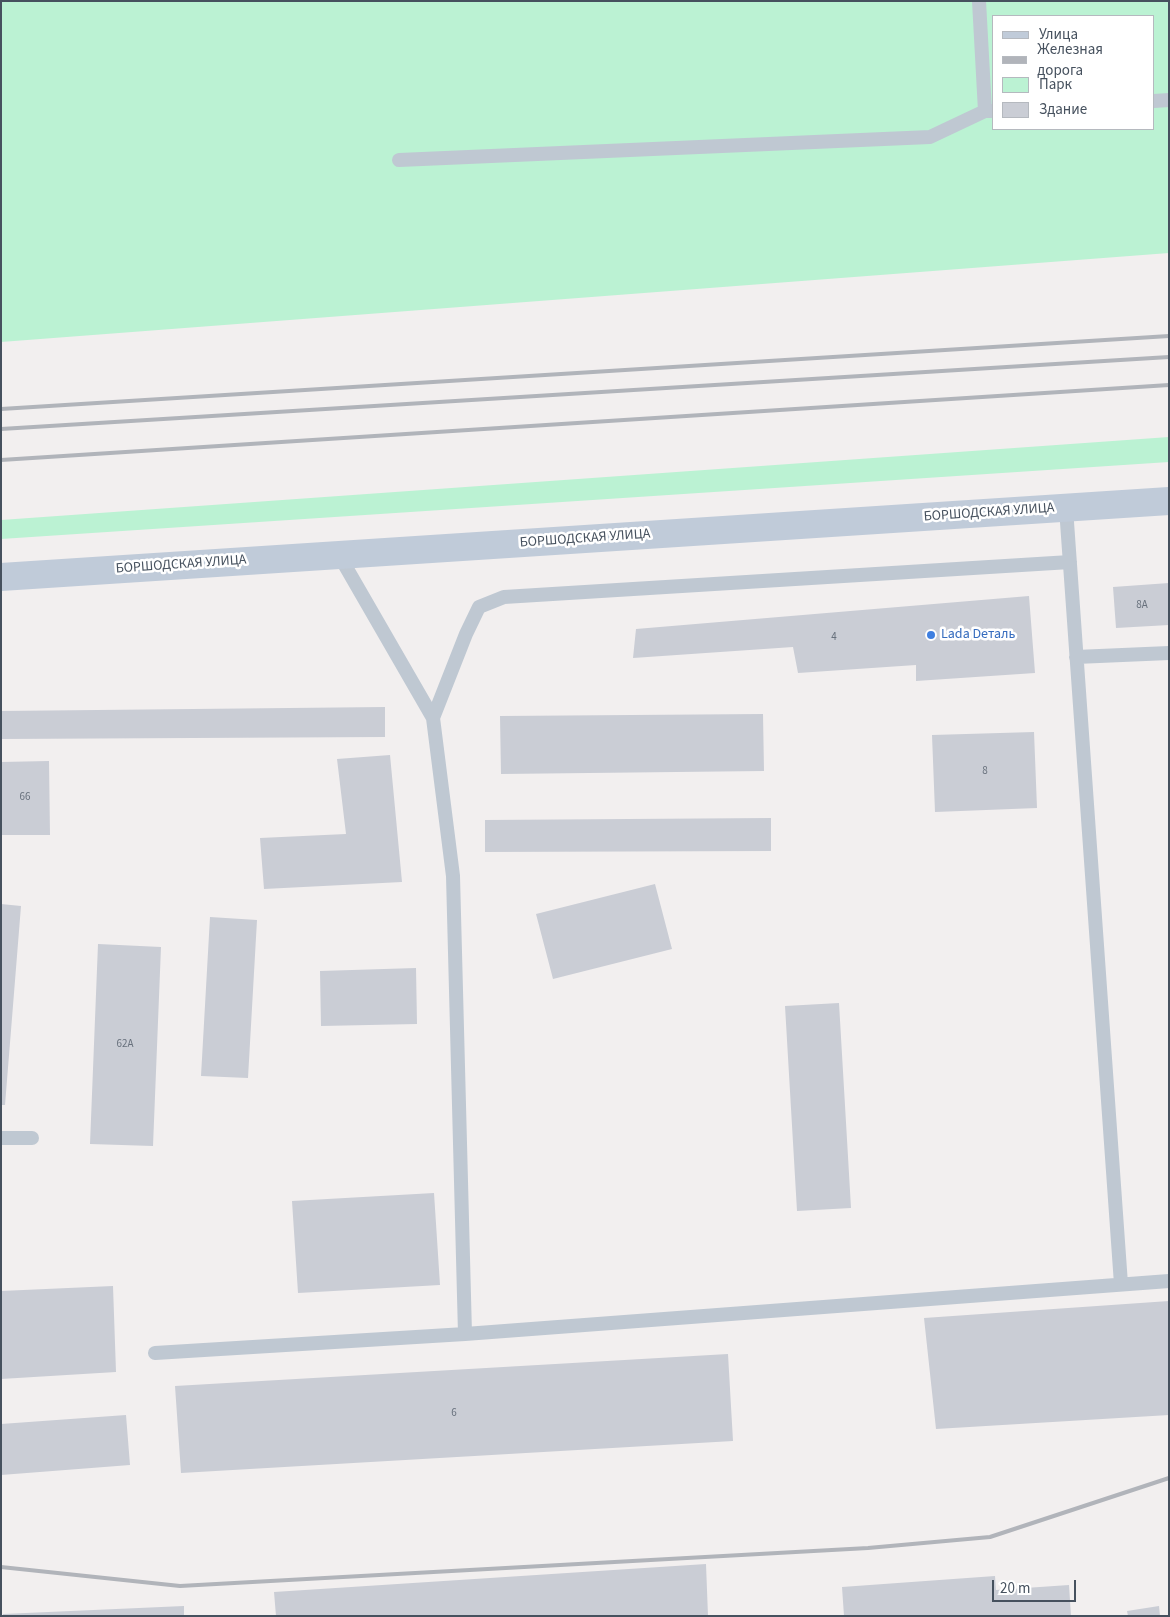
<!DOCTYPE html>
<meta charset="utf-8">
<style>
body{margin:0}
#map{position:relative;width:1170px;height:1617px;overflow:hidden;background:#f2efef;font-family:"Source Sans 3",sans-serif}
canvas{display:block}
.frame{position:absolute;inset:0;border:2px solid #46515e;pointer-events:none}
.legend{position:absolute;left:992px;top:15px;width:162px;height:115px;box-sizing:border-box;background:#fff;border:1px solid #b5b9bf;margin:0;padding:6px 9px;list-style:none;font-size:15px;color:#46515e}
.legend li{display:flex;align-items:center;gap:10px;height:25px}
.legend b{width:25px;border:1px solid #b5b9bf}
.scale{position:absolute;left:992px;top:1580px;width:84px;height:22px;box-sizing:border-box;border:2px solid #46515e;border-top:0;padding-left:6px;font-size:15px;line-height:18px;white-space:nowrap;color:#46515e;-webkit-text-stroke:4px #fff;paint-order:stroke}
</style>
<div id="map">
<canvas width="1170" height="1617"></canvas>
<div class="frame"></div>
<ul class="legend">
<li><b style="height:6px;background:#c0cbd9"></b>Улица</li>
<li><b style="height:6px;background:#b1b4ba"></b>Железная дорога</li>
<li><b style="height:14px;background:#bbf2d3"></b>Парк</li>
<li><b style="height:14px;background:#cacdd5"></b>Здание</li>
</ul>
<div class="scale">20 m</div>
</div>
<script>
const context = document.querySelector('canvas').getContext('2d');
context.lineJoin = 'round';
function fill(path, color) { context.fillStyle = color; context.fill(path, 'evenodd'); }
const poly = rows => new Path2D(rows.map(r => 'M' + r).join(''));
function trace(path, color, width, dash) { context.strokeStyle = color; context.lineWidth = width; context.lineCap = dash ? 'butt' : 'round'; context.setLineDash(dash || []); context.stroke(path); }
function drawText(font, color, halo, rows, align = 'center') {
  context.font = font + ' "Source Sans 3",sans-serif'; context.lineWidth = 5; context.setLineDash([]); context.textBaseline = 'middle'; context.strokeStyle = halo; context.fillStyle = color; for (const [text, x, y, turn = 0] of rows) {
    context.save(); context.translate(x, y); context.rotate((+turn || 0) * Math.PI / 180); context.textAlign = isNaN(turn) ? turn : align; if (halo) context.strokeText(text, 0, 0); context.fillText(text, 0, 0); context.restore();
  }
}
fill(poly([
 [1,1,1169,1,1169,253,1,342],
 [994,16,1154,16,1154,129,994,129],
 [1169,437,1169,462,1,539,1,520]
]), '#bbf2d3');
fill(poly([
 [1169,583,1169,625,1116,628,1113,587],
 [1029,596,1035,673,916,681,916,665,798,673,793,647,633,658,636,629],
 [385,707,385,737,1,739,1,711],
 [763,714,764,771,501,774,500,716],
 [1034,732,1037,808,935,812,932,735],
 [390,755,402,882,264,889,260,838,346,834,337,759],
 [49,761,50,835,1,835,1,762],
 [771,818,771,851,485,852,485,820],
 [655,884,672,949,553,979,536,914],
 [1,904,21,906,5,1105,1,1105],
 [210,917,257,920,248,1078,201,1076],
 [98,944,161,947,153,1146,90,1144],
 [416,968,417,1024,321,1026,320,971],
 [839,1003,851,1208,797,1211,785,1006],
 [434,1193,440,1285,298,1293,292,1201],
 [113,1286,116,1372,1,1379,1,1291],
 [1169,1301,1169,1415,936,1429,924,1318],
 [728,1354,733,1441,181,1473,175,1386],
 [126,1415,130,1465,1,1475,1,1424],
 [706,1564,708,1616,276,1616,274,1592],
 [995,1576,996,1590,1069,1585,1071,1616,844,1616,842,1587],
 [184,1606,184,1616,3,1616,3,1614],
 [1159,1606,1160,1616,1128,1616,1127,1611]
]), '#cacdd5');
trace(poly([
 [979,1,985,111,994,111],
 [1154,101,1169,100],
 [399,160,930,137,985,111],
 [1066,508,1121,1284],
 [339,555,433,718,453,876,465,1334],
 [1076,657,1169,653],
 [433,718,466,634,479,607,504,597,1070,562],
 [1,1138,32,1138],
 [155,1353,465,1334,1169,1281]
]), '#bfc8d2', 14);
trace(poly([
 [1,577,1169,501]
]), '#c0cbd9', 28);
trace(poly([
 [1,409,1169,336],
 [1,429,1169,357],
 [1,460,1169,385],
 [1,1567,180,1586,868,1548,990,1537,1169,1478]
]), '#b1b4ba', 4);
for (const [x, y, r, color] of [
 [931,635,5,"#3f7fe0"]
]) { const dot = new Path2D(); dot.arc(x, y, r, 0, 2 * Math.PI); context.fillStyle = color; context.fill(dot); trace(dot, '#fff', 2); }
drawText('11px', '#67707c', null, [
 ["8А",1142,606],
 ["4",834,638],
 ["8",985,772],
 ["66",25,798],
 ["62А",125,1045],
 ["6",454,1414]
]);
drawText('14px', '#46515e', '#fff', [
 ["БОРШОДСКАЯ УЛИЦА",989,513,-4],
 ["БОРШОДСКАЯ УЛИЦА",585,539,-4],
 ["БОРШОДСКАЯ УЛИЦА",181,565,-4]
]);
drawText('14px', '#366cbe', '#fff', [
 ["Lada Dеталь",941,635]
], 'left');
</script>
